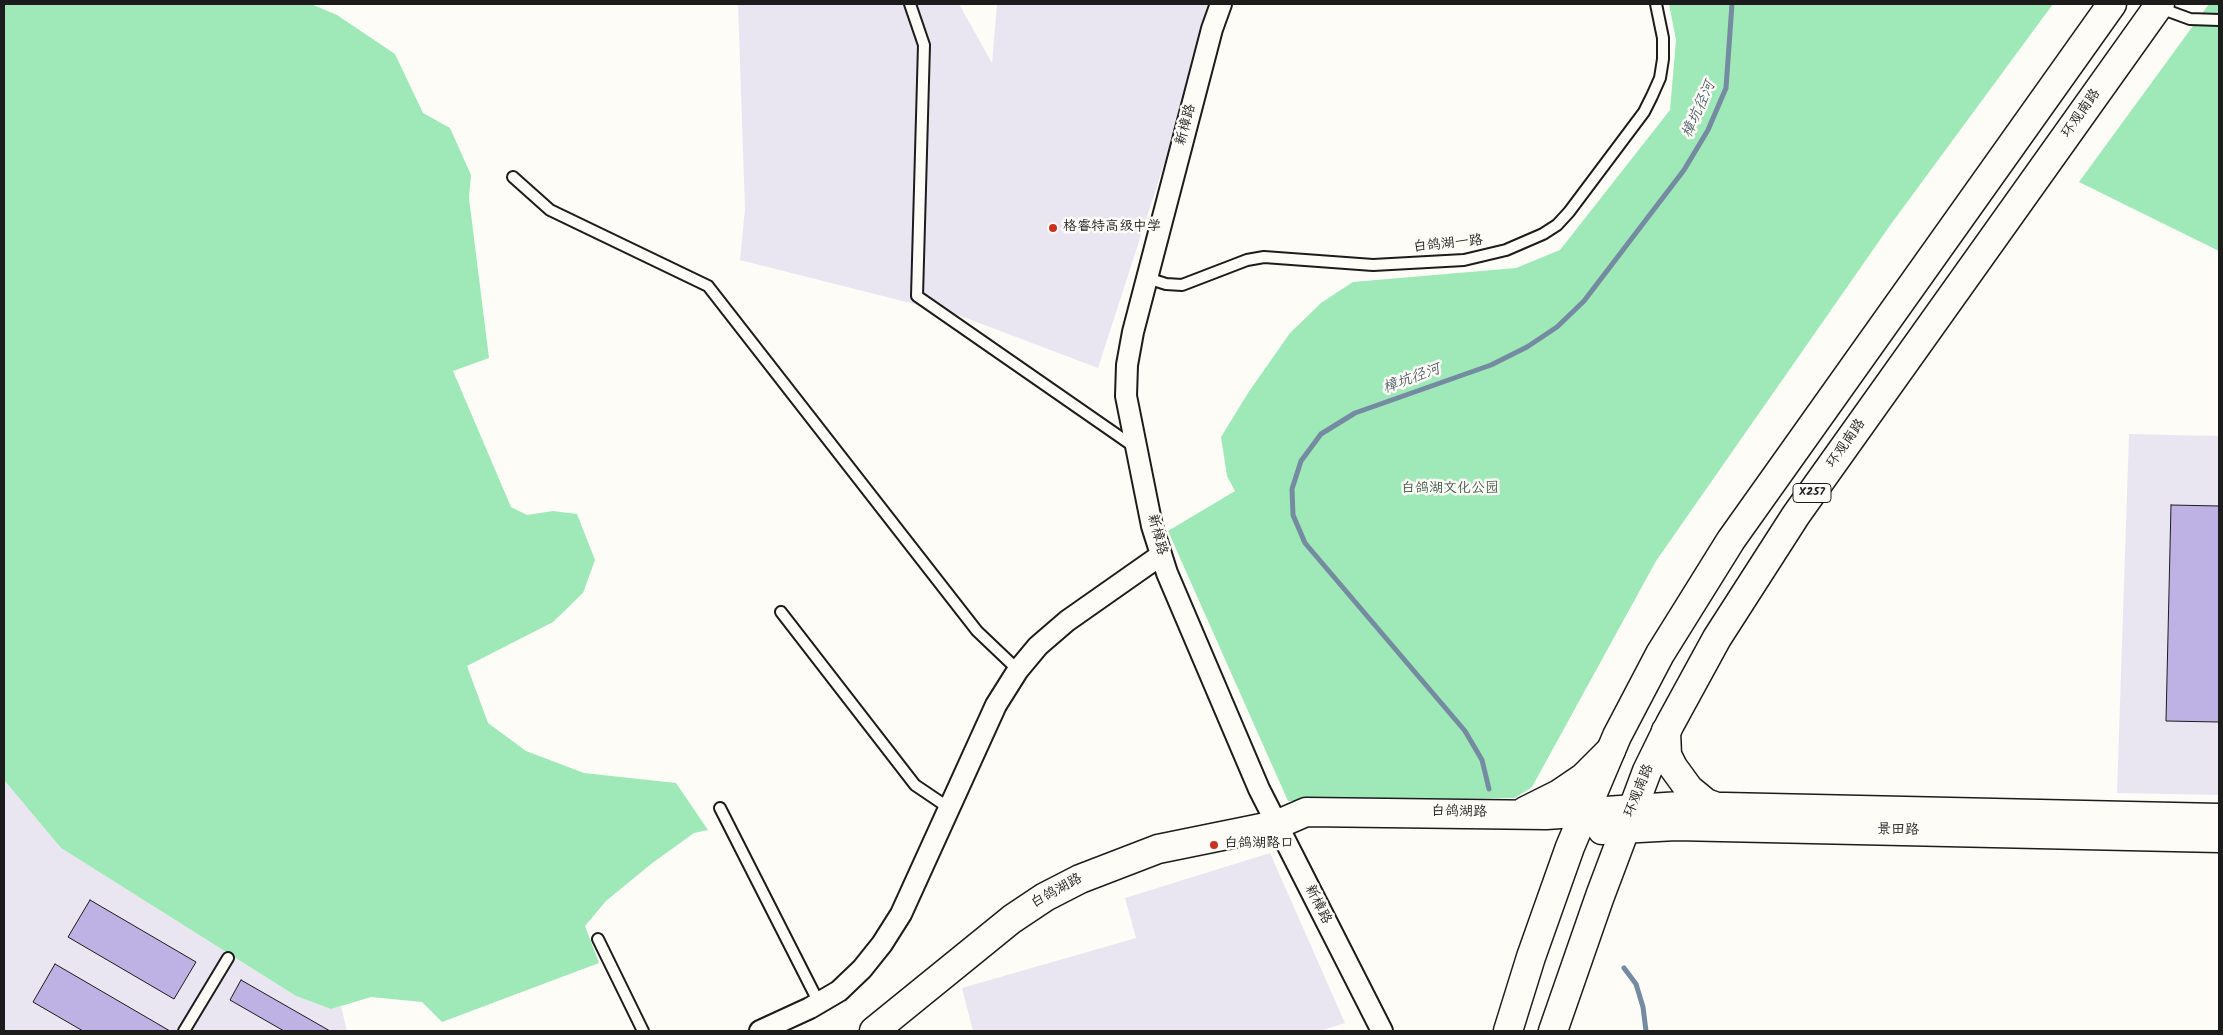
<!DOCTYPE html>
<meta charset="utf-8">
<style>
body{margin:0}
#map{position:relative;width:2223px;height:1035px;overflow:hidden;background:#fdfcf7;font-family:Kalam,sans-serif}
canvas{display:block}
.frame{position:absolute;inset:0;border:5px solid #1c1c1c;pointer-events:none}
</style>
<div id="map">
<canvas width="2223" height="1035"></canvas>
<div class="frame"></div>
</div>
<script>
const context = document.querySelector('canvas').getContext('2d');
context.lineJoin = 'round';
function fill(path, color) { context.fillStyle = color; context.fill(path, 'evenodd'); }
const poly = rows => new Path2D(rows.map(r => 'M' + r).join(''));
function trace(path, color, width, dash) { context.strokeStyle = color; context.lineWidth = width; context.lineCap = dash ? 'butt' : 'round'; context.setLineDash(dash || []); context.stroke(path); }
function drawText(font, color, halo, rows, align = 'center') {
  context.font = font + ' Kalam,"LXGW WenKai TC",sans-serif'; context.lineWidth = 5; context.setLineDash([]); context.textBaseline = 'middle'; context.strokeStyle = halo; context.fillStyle = color; for (const [text, x, y, turn = 0] of rows) {
    context.save(); context.translate(x, y); context.rotate((+turn || 0) * Math.PI / 180); context.textAlign = isNaN(turn) ? turn : align; if (halo) context.strokeText(text, 0, 0); context.fillText(text, 0, 0); context.restore();
  }
}
fill(poly([
 [738,4,959,4,992,63,997,4,1216,4,1098,368,958,315,740,260,745,209],
 [2129,434,2219,436,2219,795,2117,793],
 [4,780,61,848,296,996,331,1009,341,1006,347,1031,4,1031],
 [1270,853,1345,1023,1320,1031,973,1031,962,988,1136,938,1125,898]
]), '#eae6f1');
fill(poly([
 [4,4,311,4,337,15,395,54,423,113,450,128,471,175,469,198,489,358,453,371,511,507,527,515,553,511,577,514,595,560,583,593,553,622,467,666,488,723,526,751,584,773,676,783,708,830,694,833,651,864,606,901,585,926,599,963,442,1022,422,1002,371,997,331,1009,296,996,61,848,4,780],
 [1669,4,2053,4,1891,224,1656,561,1532,787,1515,798,1288,801,1168,531,1235,491,1227,476,1221,437,1248,393,1290,333,1321,303,1353,282,1516,268,1560,250,1670,110,1676,40],
 [2209,4,2219,4,2219,251,2079,182]
]), '#9fe8b7');
trace(poly([
 [1489,789,1482,760,1465,731,1305,543,1293,515,1292,489,1301,461,1321,434,1355,413,1491,365,1527,347,1557,327,1584,301,1684,170,1708,130,1726,88,1732,4],
 [1624,968,1636,984,1643,1007,1646,1031]
]), '#758ba1', 5);
const building = poly([
 [2171,505,2219,506,2219,722,2166,721,2171,505],
 [90,900,196,962,174,999,68,937,90,900],
 [55,964,170,1031,83,1031,33,1002,55,964],
 [241,980,330,1031,284,1031,230,1000,241,980]
]);
fill(building, '#bdb2e3');
trace(building, '#1c1c1c', 1);
const lane = poly([
 [910,4,924,45,917,296,1136,448],
 [2160,8,2190,19,2219,20],
 [513,177,550,210,708,286,977,631,1018,670],
 [1147,278,1166,284,1182,285,1247,260,1264,257,1373,265,1464,260,1506,250,1543,234,1557,225,1569,212,1644,112,1652,96,1660,78,1663,59,1663,38,1656,4],
 [781,612,915,785,949,808],
 [720,808,819,1003],
 [598,939,643,1031],
 [184,1031,228,958]
]);
const street = poly([
 [1221,4,1212,29,1133,332,1127,365,1126,396,1152,526,1167,573,1259,789,1382,1031],
 [760,1031,810,1008,839,991,862,969,882,944,901,914,996,705,1018,670,1038,646,1067,621,1161,555]
]);
const secondary = poly([
 [1666,731,1667,755,1673,767,1689,789,1706,803,1717,807],
 [1525,811,1559,794,1584,777,1611,750],
 [1602,830,1676,826,2219,838],
 [874,1031,1012,919,1045,897,1080,879,1158,849,1276,825,1306,812,1546,815,1680,806,2219,818]
]);
const primary = poly([
 [1508,1031,1531,957,1570,847,1617,736,1660,654,1731,540,2112,4],
 [1553,1031,1600,896,1647,771,1670,724,1717,638,1796,515,2160,4]
]);
trace(lane, '#1c1c1c', 14);
trace(street, '#1c1c1c', 24);
trace(secondary, '#1c1c1c', 31);
trace(primary, '#1c1c1c', 31);
trace(lane, '#fdfcf7', 10);
trace(street, '#fdfcf7', 20);
trace(secondary, '#fdfcf7', 28);
trace(primary, '#fdfcf7', 28);
for (const [x, y, r, color] of [
 [1053,228,5,"#c8321e"],
 [1214,845,5,"#c8321e"]
]) { const dot = new Path2D(); dot.arc(x, y, r, 0, 2 * Math.PI); context.fillStyle = color; context.fill(dot); trace(dot, '#fdfcf7', 2); }
for (const [x, y, w] of [
 [1812,493,38]
]) { const box = new Path2D(); box.roundRect(x - w / 2, y - 9.5, w, 19, 4); context.fillStyle = '#fdfcf7'; context.fill(box); trace(box, '#1c1c1c', 1); }
drawText('bold 12px', '#1c1c1c', null, [
 ["X257",1812,493]
]);
drawText('14px', '#1c1c1c', '#fdfcf7', [
 ["环观南路",2082,114,-55],
 ["新樟路",1187,125,-75],
 ["白鸽湖一路",1448,245,-6],
 ["环观南路",1847,444,-55],
 ["新樟路",1156,535,75],
 ["环观南路",1640,791,-68],
 ["白鸽湖路",1459,813,1],
 ["景田路",1898,831,1],
 ["白鸽湖路",1057,892,-29],
 ["新樟路",1317,905,63]
]);
drawText('14px', '#1c1c1c', '#fdfcf7', [
 ["格睿特高级中学",1063,228],
 ["白鸽湖路口",1224,845]
], 'left');
drawText('14px', '#43594a', '#fdfcf7', [
 ["白鸽湖文化公园",1450,490]
]);
drawText('italic 15px', '#505d6a', '#fdfcf7', [
 ["樟坑径河",1700,110,-66],
 ["樟坑径河",1412,380,-20]
]);
</script>
